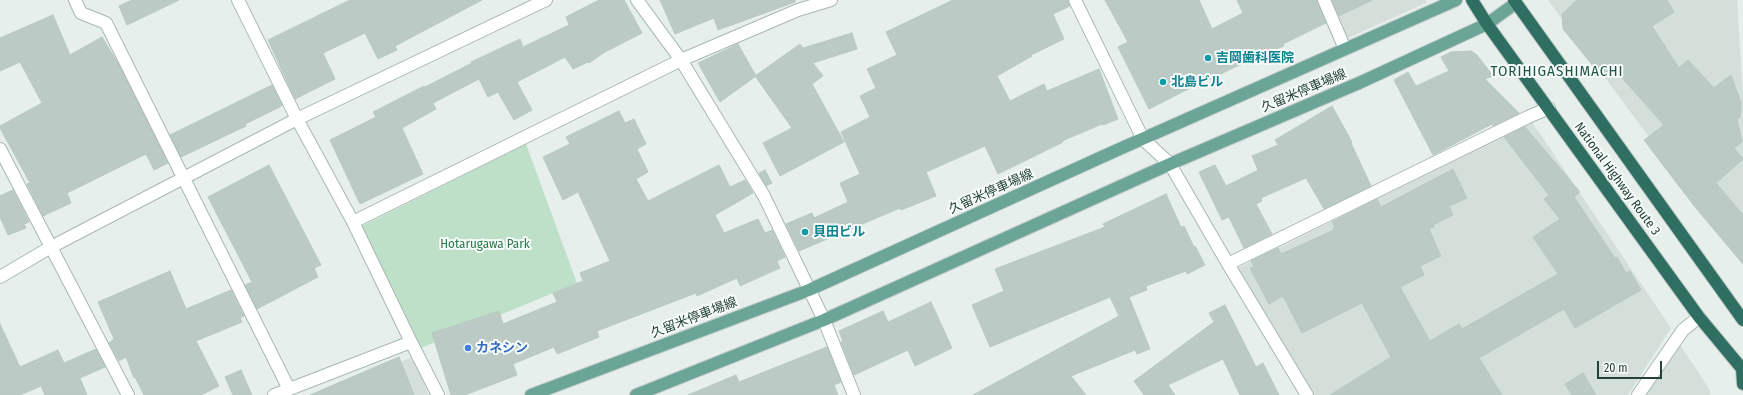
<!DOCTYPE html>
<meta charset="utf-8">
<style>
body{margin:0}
#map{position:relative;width:1743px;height:395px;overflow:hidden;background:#e6efeb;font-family:"Fira Sans Condensed",sans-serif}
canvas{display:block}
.scale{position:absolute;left:1597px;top:361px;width:65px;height:18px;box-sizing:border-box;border:2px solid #24423a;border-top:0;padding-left:5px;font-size:12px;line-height:14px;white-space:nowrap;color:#24423a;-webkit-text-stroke:3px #f7fbf9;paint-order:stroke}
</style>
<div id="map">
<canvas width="1743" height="395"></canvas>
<div class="scale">20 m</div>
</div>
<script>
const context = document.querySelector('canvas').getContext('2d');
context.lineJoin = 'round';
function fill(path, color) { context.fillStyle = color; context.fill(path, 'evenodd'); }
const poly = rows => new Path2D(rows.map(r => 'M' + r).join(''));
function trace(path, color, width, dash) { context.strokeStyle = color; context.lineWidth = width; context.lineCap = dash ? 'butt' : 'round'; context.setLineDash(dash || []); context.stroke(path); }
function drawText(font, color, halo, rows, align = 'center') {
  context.font = font + ' "Fira Sans Condensed","Noto Sans JP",sans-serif'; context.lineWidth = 4; context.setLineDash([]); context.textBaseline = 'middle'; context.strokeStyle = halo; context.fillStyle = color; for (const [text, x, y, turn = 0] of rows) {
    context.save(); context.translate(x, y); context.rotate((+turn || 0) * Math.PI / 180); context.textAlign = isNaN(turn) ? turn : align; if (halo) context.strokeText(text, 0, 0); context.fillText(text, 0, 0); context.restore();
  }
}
fill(poly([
 [1329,0,1426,0,1426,3,1348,38],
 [1548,0,1737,0,1743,98,1743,265],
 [1532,122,1671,328,1628,395,1311,395,1238,268],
 [1679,343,1710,390,1710,395,1643,395],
 [413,357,429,395,316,395]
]), '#d4dfda');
fill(poly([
 [526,144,577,283,421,348,362,226]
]), '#bfe0c8');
const building = poly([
 [132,0,179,0,127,25,119,6,132,0],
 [350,0,482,0,395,46,397,50,378,59,365,33,323,53,335,79,295,99,268,40,350,0],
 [599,0,624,0,642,33,605,52,589,63,588,62,573,69,565,57,517,82,532,110,514,120,498,92,488,97,479,79,433,103,436,109,402,128,423,174,360,204,330,140,376,117,373,112,424,86,425,87,472,63,471,62,520,39,523,47,569,25,566,17,599,0],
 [660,0,795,0,795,2,718,30,714,18,675,34,660,0],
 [953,0,1068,0,1070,6,1053,14,1064,39,1031,55,1032,56,997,76,1010,101,1044,84,1047,91,1099,69,1118,119,1103,125,1102,124,1062,141,1063,142,998,174,985,146,926,172,936,196,901,210,900,208,799,251,786,224,812,213,814,218,848,202,840,183,860,174,841,132,870,117,860,96,876,88,867,69,897,55,886,32,953,0],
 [1105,0,1199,0,1212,29,1243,13,1237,0,1317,0,1326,23,1283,44,1284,46,1262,55,1262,54,1202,83,1202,82,1149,109,1118,47,1128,42,1105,0],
 [1332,0,1372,0,1339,16,1332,0],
 [1577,0,1667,0,1674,12,1652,26,1679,68,1688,60,1714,88,1731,75,1741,103,1740,117,1737,119,1742,142,1734,148,1743,159,1716,183,1743,215,1743,264,1695,207,1644,140,1664,125,1614,69,1603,78,1563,29,1562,14,1577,0],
 [53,15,70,55,102,37,119,65,168,163,154,170,146,154,67,193,71,203,43,216,27,184,30,183,0,128,0,126,42,103,20,62,0,71,0,38,53,15],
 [852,33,857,49,813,63,823,76,812,84,844,142,780,176,763,143,792,128,755,76,800,44,803,48,852,33],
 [738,44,756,76,720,102,698,63,738,44],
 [1471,51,1477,55,1493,76,1485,79,1519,113,1493,126,1492,124,1433,155,1394,80,1408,72,1416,86,1449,71,1441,57,1451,52,1471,51],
 [272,85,282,105,280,107,245,124,246,126,181,157,170,135,272,85],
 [1332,106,1352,142,1351,143,1371,186,1324,209,1306,178,1261,198,1262,201,1256,204,1272,234,1244,248,1229,217,1222,220,1199,172,1215,165,1226,186,1258,170,1252,156,1278,145,1275,140,1332,106],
 [619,111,625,123,634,119,646,144,637,149,648,172,636,179,648,201,719,165,730,187,745,180,753,193,715,215,724,233,758,219,765,233,772,230,785,257,777,261,780,268,740,286,737,278,697,296,696,293,597,331,599,337,557,354,554,347,513,364,517,375,465,395,451,395,432,333,499,311,503,324,557,302,553,293,583,281,580,273,610,261,578,192,563,200,543,157,570,144,566,137,619,111],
 [1525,127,1580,192,1574,197,1615,258,1617,257,1626,273,1630,271,1641,290,1575,328,1564,309,1479,358,1502,395,1330,395,1391,357,1362,303,1302,333,1283,296,1269,304,1250,268,1254,267,1251,261,1278,248,1281,254,1334,230,1333,228,1335,227,1332,222,1377,199,1381,207,1453,169,1467,198,1449,206,1453,215,1433,225,1434,227,1429,229,1441,256,1420,266,1424,275,1400,287,1430,341,1459,324,1462,329,1558,274,1533,237,1560,219,1544,199,1549,195,1504,137,1525,127],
 [269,165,321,265,314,268,318,277,257,309,245,285,252,282,208,197,269,165],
 [765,170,772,183,766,186,759,173,765,170],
 [13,190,29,222,24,224,26,228,8,235,0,217,0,196,13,190],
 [1166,194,1181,227,1184,226,1194,247,1195,246,1205,265,1187,274,1186,271,1146,286,1147,290,1129,297,1150,349,1137,354,1135,350,1071,376,1086,395,973,395,1119,316,1110,297,990,347,972,305,1004,291,995,269,1105,227,1103,224,1166,194],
 [170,271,186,309,231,290,244,316,240,318,242,322,196,341,219,386,201,395,144,395,135,377,134,378,126,357,119,361,109,343,114,339,98,302,170,271],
 [931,302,952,348,915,366,908,350,854,375,841,342,843,341,839,331,883,311,888,322,931,302],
 [1225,305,1256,367,1263,363,1279,395,1240,395,1223,359,1168,385,1175,395,1144,395,1134,381,1214,322,1209,313,1225,305],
 [0,324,20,367,58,350,64,363,96,349,105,367,80,378,87,395,45,395,41,386,20,395,0,395,0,324],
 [827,347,841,382,834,385,838,395,688,395,736,375,739,382,827,347],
 [399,357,414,395,310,395,387,362,399,357],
 [241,370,252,395,233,395,225,377,241,370],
 [1583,373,1596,395,1572,395,1565,384,1583,373]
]);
fill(building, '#bbcac4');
trace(building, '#b8c9c2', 1);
const minor = poly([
 [75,0,81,13,106,23,289,389],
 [238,0,297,119,353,222,411,342,274,395],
 [637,0,681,60,764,196,824,320,854,395],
 [1075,0,1143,139,1170,164,1228,264,1307,395],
 [1324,0,1345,49],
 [0,149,128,395],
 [353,222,681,60,798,10,831,0],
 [1228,264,1528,117,1549,108],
 [0,277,51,247,297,119,546,0],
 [411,342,438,395],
 [1638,395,1683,330,1699,317]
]);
const major = poly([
 [531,395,809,290,1115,151,1456,0],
 [636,395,824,320,1170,164,1359,83,1487,24,1516,3]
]);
const highway = poly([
 [1472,0,1487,24,1699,317,1743,370],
 [1514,0,1743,320],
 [1742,369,1743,384]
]);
trace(minor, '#a8b8b2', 14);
trace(major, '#c2cac8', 14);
trace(highway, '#c2cac8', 14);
trace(minor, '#fff', 12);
trace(major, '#6aa596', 12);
trace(highway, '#2f6f62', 12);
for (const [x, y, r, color] of [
 [1208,58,4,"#0f9aa8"],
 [1163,82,4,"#0f9aa8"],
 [805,232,4,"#0f9aa8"],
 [468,348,4,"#3f7fe0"]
]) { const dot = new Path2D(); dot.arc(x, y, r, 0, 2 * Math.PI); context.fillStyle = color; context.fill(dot); trace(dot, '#f7fbf9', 1.5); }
drawText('bold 13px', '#0d838f', '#f7fbf9', [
 ["吉岡歯科医院",1216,58],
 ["北島ビル",1171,82],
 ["貝田ビル",813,232]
], 'left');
drawText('13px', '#24423a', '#f7fbf9', [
 ["久留米停車場線",1304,91,-23],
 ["National Highway Route 3",1617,179,54],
 ["久留米停車場線",991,192,-24],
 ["久留米停車場線",694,318,-21]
]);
drawText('13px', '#2d7a4b', '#f7fbf9', [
 ["Hotarugawa Park",485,244]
]);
drawText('bold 13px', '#366cbe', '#f7fbf9', [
 ["カネシン",476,348]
], 'left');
context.letterSpacing = '1px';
drawText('15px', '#1f5548', '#f7fbf9', [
 ["TORIHIGASHIMACHI",1557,72]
]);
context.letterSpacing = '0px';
</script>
